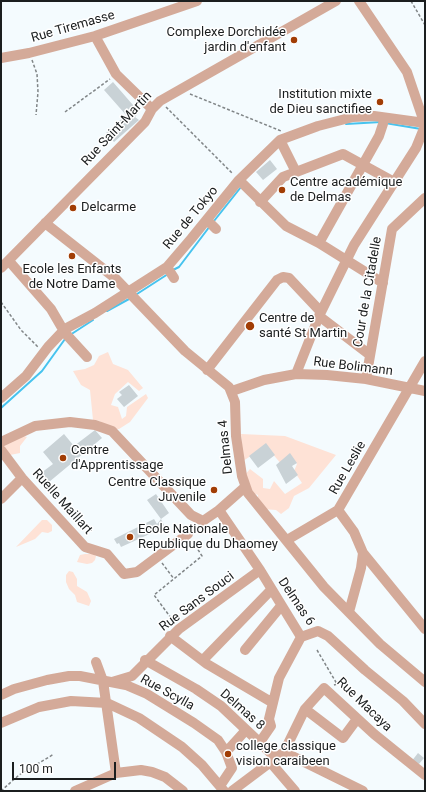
<!DOCTYPE html>
<meta charset="utf-8">
<style>
body{margin:0}
#map{position:relative;width:426px;height:792px;overflow:hidden;background:#f4fbfe;font-family:Roboto,sans-serif}
canvas{display:block}
.frame{position:absolute;inset:0;border:2px solid #1b1e1f;pointer-events:none}
.scale{position:absolute;left:12px;top:762px;width:104px;height:18px;box-sizing:border-box;border:2px solid #1b1e1f;border-top:0;padding-left:5px;font-size:12px;line-height:14px;white-space:nowrap;color:#1b1e1f;-webkit-text-stroke:3px #fff;paint-order:stroke}
</style>
<div id="map">
<canvas width="426" height="792"></canvas>
<div class="frame"></div>
<div class="scale">100 m</div>
</div>
<script>
const context = document.querySelector('canvas').getContext('2d');
context.lineJoin = 'round';
function fill(path, color) { context.fillStyle = color; context.fill(path, 'evenodd'); }
const poly = rows => new Path2D(rows.map(r => 'M' + r).join(''));
function trace(path, color, width, dash) { context.strokeStyle = color; context.lineWidth = width; context.lineCap = dash ? 'butt' : 'round'; context.setLineDash(dash || []); context.stroke(path); }
function drawText(font, color, halo, rows, align = 'center') {
  context.font = font + ' Roboto,sans-serif'; context.lineWidth = 3; context.setLineDash([]); context.textBaseline = 'middle'; context.strokeStyle = halo; context.fillStyle = color; for (const [text, x, y, turn = 0] of rows) {
    context.save(); context.translate(x, y); context.rotate((+turn || 0) * Math.PI / 180); context.textAlign = isNaN(turn) ? turn : align; if (halo) context.strokeText(text, 0, 0); context.fillText(text, 0, 0); context.restore();
  }
}
fill(poly([
 [108,352,113,364,128,370,143,388,139,391,128,382,115,394,111,405,118,407,122,419,126,416,127,407,146,394,148,398,130,422,119,429,112,430,104,428,100,421,93,420,90,390,81,385,73,371,85,369,94,365,99,356],
 [241,434,285,436,336,455,309,488,294,496,289,508,281,514,276,510,263,509,258,501,258,495,249,492,244,476,250,469,263,479,263,488,270,489,274,481,285,494,302,483,294,471,297,464,293,459,282,465,266,446,243,461],
 [21,435,27,437,20,446,20,453,10,455,2,448,6,440],
 [42,520,47,520,52,525,52,531,48,533,42,532,35,539,16,547],
 [85,554,93,554,96,556,95,560,92,563,87,564,77,562,80,555],
 [69,571,73,572,77,579,77,586,87,592,91,601,89,606,77,602,75,595,69,589,66,582,66,575]
]), '#fee2d6');
trace(poly([
 [385,123,421,129],
 [346,124,381,122],
 [214,221,241,187],
 [173,270,179,267,210,226],
 [137,294,168,274],
 [107,311,129,299],
 [70,335,93,320],
 [1,408,42,371,65,339]
]), '#47c3ee', 2);
fill(poly([
 [113,82,139,112,135,117,139,120,114,142,106,133,126,115,104,90],
 [270,160,277,169,263,180,256,172],
 [129,385,138,396,124,407,117,399,122,395,119,392],
 [95,430,102,438,49,482,41,473,53,464,43,452,64,434,74,446],
 [266,443,275,455,258,468,249,456],
 [290,453,297,463,292,466,298,475,286,484,276,465],
 [156,494,169,513,161,519,147,500],
 [154,519,157,524,161,519,165,527,121,547,119,543,117,544,114,539],
 [418,753,424,758,419,764,411,762]
]), '#c9d2d6');
trace(poly([
 [411,1,425,25],
 [32,60,37,74,38,92,36,115],
 [190,94,281,131],
 [166,107,233,174],
 [65,112,110,79],
 [1,302,21,330,38,347],
 [162,563,174,579],
 [174,622,154,595,202,556,192,540],
 [317,650,337,684,334,685],
 [1,791,19,775,54,754]
]), '#808587', 1.5, [3, 2]);
trace(poly([
 [359,1,407,72,425,125],
 [95,36,116,74,152,109],
 [1,58,29,53,95,36,197,1],
 [280,140,296,172],
 [239,180,286,226,319,243,383,283],
 [260,202,283,177,343,154,394,182],
 [207,220,216,229],
 [45,223,115,278,185,351,229,387,235,402,236,436,242,476,248,493,324,587,380,644,425,682],
 [319,243,379,136,383,124],
 [9,261,51,309,65,333,87,357],
 [167,267,174,278],
 [1,268,145,122,152,109,160,101,336,1],
 [319,316,370,355],
 [207,370,277,280,283,277,289,278,321,312],
 [296,374,319,316,354,245,416,148,425,126],
 [366,379,392,229,425,198],
 [232,391,264,380,296,374,327,375,366,379,425,391],
 [1,398,26,376,48,347,65,329,95,313,167,267,191,239,239,180,280,140,318,126,353,117,374,116,425,123],
 [1,442,35,426,70,422,95,425,112,431,191,515,203,521,219,510,260,570,301,637,318,631,328,636,365,670,403,701,425,724],
 [1,450,22,478,85,547,107,554,124,574,137,572,188,534],
 [1,499,22,478],
 [219,510,245,487],
 [338,510,354,532,363,553,361,568,349,612],
 [287,540,338,510,425,361],
 [363,553,425,629],
 [170,636,207,664,273,703],
 [245,650,281,606],
 [145,660,196,689,221,706,276,758,284,752,363,791],
 [203,660,271,590],
 [96,662,103,681,116,773],
 [112,682,132,676,179,629,260,570],
 [1,695,14,689,47,680,69,676,80,676,126,685,147,694,194,723,218,740,226,752,232,768,220,786],
 [305,709,343,738,357,719],
 [1,723,39,707,71,701,107,703,139,718,182,747,202,765,224,791],
 [260,742,271,726,269,719,279,678,301,637],
 [226,752,246,730],
 [284,752,305,709,324,688,374,734,425,775],
 [271,763,295,791],
 [75,791,116,773,141,770,152,772,165,777,183,791],
 [232,791,276,758]
]), '#d4aa99', 10);
for (const [x, y, r, color] of [
 [294,40,4,"#a13d05"],
 [380,102,4,"#a13d05"],
 [282,190,4,"#a13d05"],
 [73,208,4,"#a13d05"],
 [72,256,4,"#a13d05"],
 [250,326,5,"#a13d05"],
 [63,458,4,"#a13d05"],
 [214,490,4,"#a13d05"],
 [130,537,4,"#a13d05"],
 [228,754,4,"#a13d05"]
]) { const dot = new Path2D(); dot.arc(x, y, r, 0, 2 * Math.PI); context.fillStyle = color; context.fill(dot); trace(dot, '#fff', 1.5); }
drawText('13px', '#1b1e1f', '#fff', [
 ["Rue Tiremasse",73,27,-16],
 ["Rue Saint-Martin",117,129,-47],
 ["Rue de Tokyo",191,218,-50],
 ["Cour de la Citadelle",368,292,-80],
 ["Rue Bolimann",353,367,7],
 ["Delmas 4",226,447,-96],
 ["Rue Leslie",348,468,-60],
 ["Ruelle Maillart",62,502,48],
 ["Rue Sans Souci",197,602,-37],
 ["Delmas 6",296,602,56],
 ["Rue Scylla",167,693,29],
 ["Rue Macaya",364,705,44],
 ["Delmas 8",242,710,41]
]);
drawText('13px', '#1b1e1f', '#fff', [
 ["Complexe Dorchidée",286,33,"right"],
 ["jardin d'enfant",286,48,"right"],
 ["Institution mixte",372,95,"right"],
 ["de Dieu sanctifiee",372,110,"right"],
 ["Centre académique",290,183],
 ["de Delmas",290,198],
 ["Delcarme",81,208],
 ["Ecole les Enfants",72,270,"center"],
 ["de Notre Dame",72,285,"center"],
 ["Centre de",259,319],
 ["santé St Martin",259,334],
 ["Centre",71,451],
 ["d'Apprentissage",71,466],
 ["Centre Classique",206,483,"right"],
 ["Juvenile",206,498,"right"],
 ["Ecole Nationale",138,530],
 ["Republique du Dhaomey",138,545],
 ["college classique",236,747],
 ["vision caraibeen",236,762]
], 'left');
</script>
